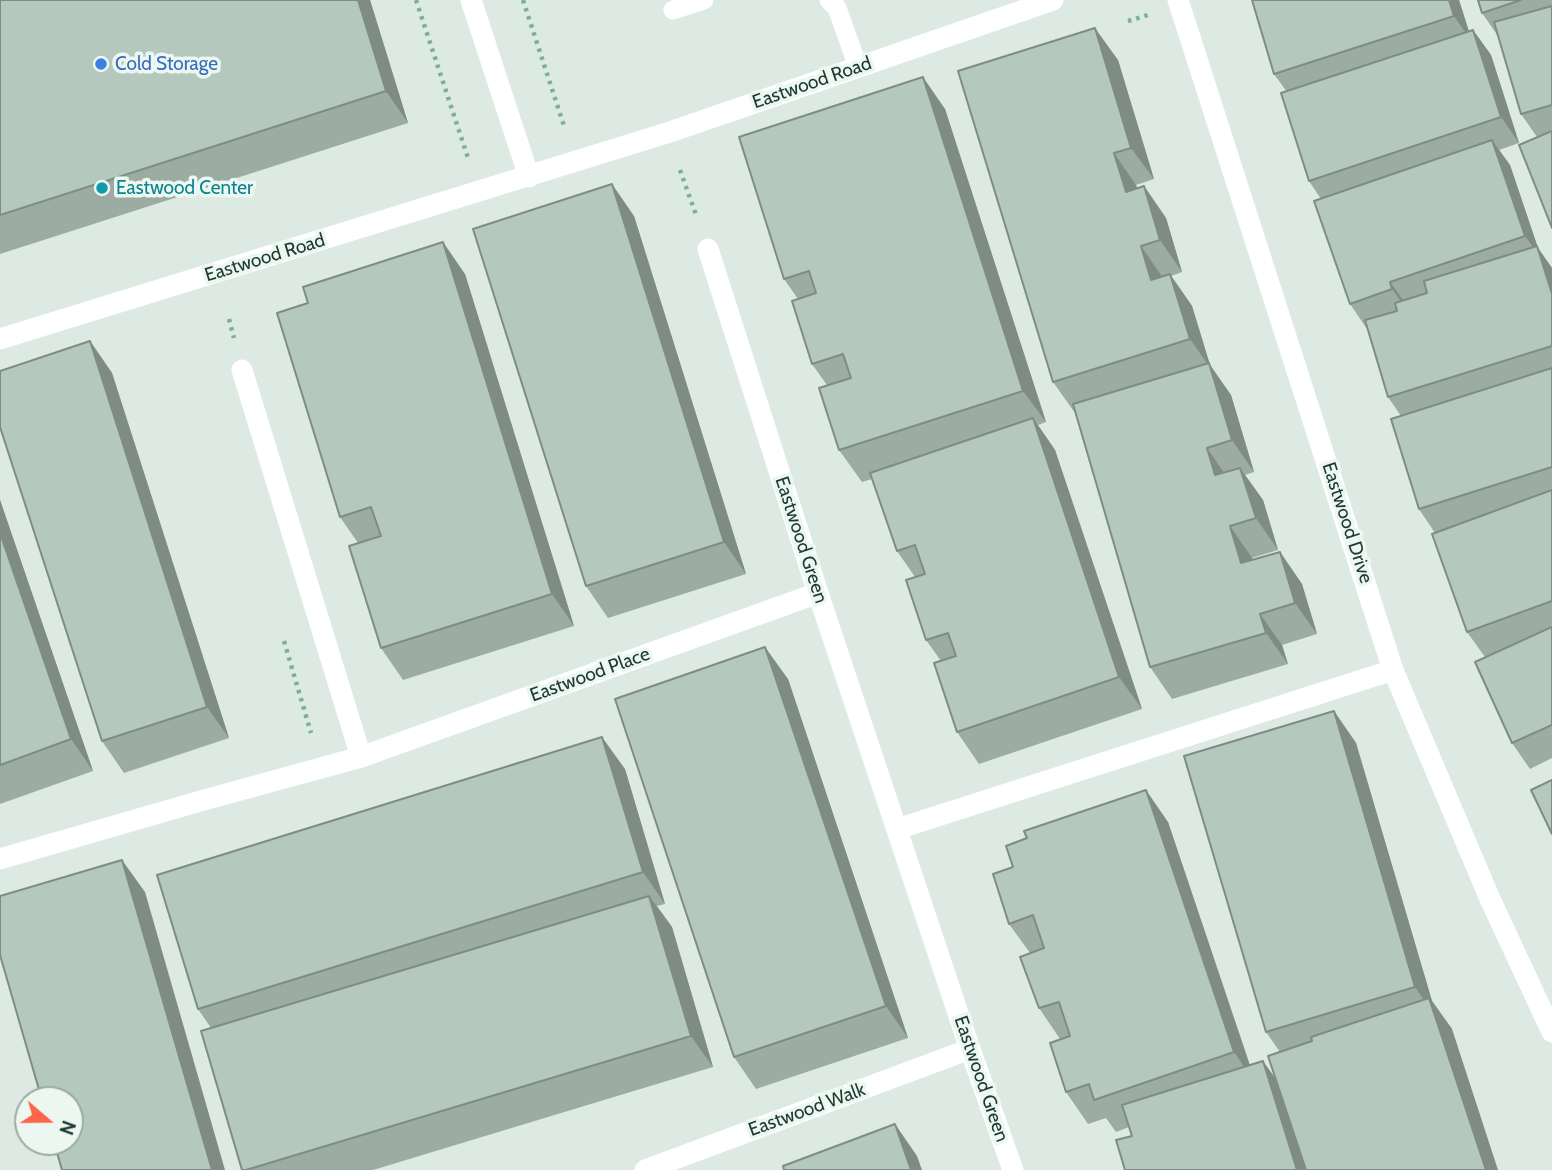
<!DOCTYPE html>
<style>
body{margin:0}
#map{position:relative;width:1552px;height:1170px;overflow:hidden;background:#ddeae3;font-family:Cabin,sans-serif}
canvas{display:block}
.north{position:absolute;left:14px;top:1086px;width:70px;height:70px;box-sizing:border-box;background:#edf7f1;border:2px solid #9aaba4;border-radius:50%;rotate:110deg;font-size:19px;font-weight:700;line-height:28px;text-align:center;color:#1e3a30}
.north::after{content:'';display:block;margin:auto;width:24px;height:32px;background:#fb6549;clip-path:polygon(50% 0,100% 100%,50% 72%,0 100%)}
</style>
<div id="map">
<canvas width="1552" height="1170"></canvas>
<div class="north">N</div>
</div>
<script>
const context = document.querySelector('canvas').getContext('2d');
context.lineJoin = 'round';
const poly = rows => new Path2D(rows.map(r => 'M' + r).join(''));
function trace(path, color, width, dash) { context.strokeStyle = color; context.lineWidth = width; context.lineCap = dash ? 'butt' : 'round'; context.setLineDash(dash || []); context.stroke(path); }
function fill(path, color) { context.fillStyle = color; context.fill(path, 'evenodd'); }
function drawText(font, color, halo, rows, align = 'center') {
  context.font = font + ' Cabin,sans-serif'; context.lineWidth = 7; context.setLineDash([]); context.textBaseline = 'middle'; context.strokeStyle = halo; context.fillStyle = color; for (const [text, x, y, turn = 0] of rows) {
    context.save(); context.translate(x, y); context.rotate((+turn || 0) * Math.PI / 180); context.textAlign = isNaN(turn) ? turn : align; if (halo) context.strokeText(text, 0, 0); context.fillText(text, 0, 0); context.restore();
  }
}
trace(poly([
 [416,0,468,158],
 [523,0,565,129],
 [1128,21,1148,15],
 [680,170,696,215],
 [229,319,234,338],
 [284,641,311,733]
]), '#7bb09a', 4.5, [3.5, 5]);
trace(poly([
 [829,0,837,8,858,67],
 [673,10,704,0]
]), '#fff', 19);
trace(poly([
 [471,0,529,177],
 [1178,0,1393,670,1490,899,1552,1032],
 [708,249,818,593,970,1049,1013,1170],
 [0,339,670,132,1053,0],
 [242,370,361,757],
 [897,829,1393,670],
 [0,859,204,800,361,757,818,593],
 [645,1170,970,1049]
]), '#fff', 21);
fill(poly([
 [0,0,370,0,408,123,0,254],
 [1252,0,1459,0,1469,31,1473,30,1491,55,1519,143,1499,150,1510,165,1538,248,1552,268,1552,758,1530,769,1512,743,1485,657,1467,632,1435,533,1419,509,1401,416,1388,397,1367,329,1350,304,1321,199,1309,181,1287,92,1274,74],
 [1478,0,1552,0,1552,228,1537,137,1521,114,1498,36,1482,13],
 [1118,60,1154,179,1136,185,1137,188,1144,186,1166,218,1182,272,1171,276,1192,306,1210,365,1231,395,1254,472,1245,475,1263,500,1278,550,1252,558,1253,560,1280,552,1302,584,1317,634,1282,645,1288,664,1172,699,1150,667,1075,413,1053,382],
 [945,109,1046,422,1038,425,1055,450,1142,709,979,764,957,732,941,661,926,640,915,577,897,551,872,479,862,482,839,450,827,385,812,364,798,299,784,279],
 [634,216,746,574,608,618,586,586],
 [465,274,574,626,403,680,381,648,358,543,340,517],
 [90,341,112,373,229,738,124,773,102,741],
 [0,500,93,771,0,804],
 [788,679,908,1038,756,1089,734,1057],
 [1334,711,1356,743,1432,1001,1452,1029,1132,1136,1129,1127,1116,1132,1106,1118,1088,1124,1066,1092,1060,1039,1039,1008,1030,953,1009,924,1168,822,1250,1065,1275,1078,1280,1052,1266,1032],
 [625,769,665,904,657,906,672,927,713,1067,373,1170,242,1170,211,1028,198,1009]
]), '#9caca3');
fill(poly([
 [358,0,370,0,408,123,386,91],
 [1449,0,1459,0,1472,42,1454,16],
 [1095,28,1118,60,1154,179,1131,148],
 [1473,30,1491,55,1519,143,1501,117],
 [923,77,945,109,1046,422,1023,391],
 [1492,140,1510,165,1538,248,1552,268,1552,294,1541,259,1525,236],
 [1114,153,1136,185,1149,223,1126,192],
 [612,184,634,216,746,574,724,542],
 [1144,186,1166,218,1182,272,1160,240],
 [443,242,465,274,574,626,552,594],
 [1141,246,1163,278,1151,280],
 [1170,274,1192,306,1210,365,1231,395,1254,472,1232,440,1211,369,1190,339],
 [1390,282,1408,307,1410,314,1392,289],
 [90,341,112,373,229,738,207,707],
 [1033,418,1055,450,1142,709,1119,677],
 [1207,448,1229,480,1215,475],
 [1240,468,1263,500,1278,550,1256,518],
 [0,500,93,771,71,739,0,533],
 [1230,526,1252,558,1263,595,1241,563],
 [1280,552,1302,584,1317,634,1295,603],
 [1260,614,1282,645,1288,664,1266,633],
 [765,647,788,679,908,1038,886,1006],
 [1334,711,1356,743,1432,1001,1452,1029,1498,1170,1486,1170,1436,1018,1415,987],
 [602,737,625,769,665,904,643,872],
 [1146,790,1168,822,1256,1084,1234,1052],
 [122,860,145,892,225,1170,212,1170],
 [649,896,672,927,713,1067,691,1036],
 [1263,1061,1286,1093,1309,1170,1297,1170],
 [895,1124,917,1156,922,1170,911,1170]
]), '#7f8c85');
const building = poly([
 [0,0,358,0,386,91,0,215,0,0],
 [1252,0,1449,0,1454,16,1274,74,1252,0],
 [1478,0,1521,0,1482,13,1478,0],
 [1552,6,1552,105,1521,114,1494,22,1552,6],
 [1095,28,1131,148,1114,153,1126,192,1144,186,1160,240,1141,246,1151,280,1170,274,1190,339,1053,382,958,71,1095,28],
 [1473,30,1501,117,1309,181,1281,93,1473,30],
 [923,77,1023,391,839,450,819,388,851,378,843,354,812,364,792,301,816,293,809,271,784,279,739,137,923,77],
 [1552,131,1552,228,1519,145,1552,131],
 [1492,140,1525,236,1390,282,1392,289,1350,304,1314,201,1492,140],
 [612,184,724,542,586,586,473,229,612,184],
 [443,242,552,594,381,648,349,546,381,536,371,507,340,517,277,313,308,303,303,287,443,242],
 [1537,246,1552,294,1552,346,1388,397,1365,320,1397,311,1395,303,1427,293,1424,281,1537,246],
 [90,341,207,707,102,741,0,427,0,371,90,341],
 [1209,363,1232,440,1207,448,1215,475,1240,468,1256,518,1230,526,1241,563,1280,552,1295,603,1260,614,1266,633,1150,667,1073,404,1209,363],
 [1552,368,1552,467,1419,509,1391,419,1552,368],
 [1033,418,1119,677,957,732,934,663,956,656,948,633,926,640,906,580,925,574,915,545,897,551,870,473,1033,418],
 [1552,490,1552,601,1467,632,1432,534,1552,490],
 [0,533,71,739,0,765,0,533],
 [1552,627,1552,725,1512,743,1475,662,1552,627],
 [765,647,886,1006,734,1057,615,699,765,647],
 [1334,711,1415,987,1266,1032,1184,756,1334,711],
 [602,737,643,872,198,1009,157,875,602,737],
 [1552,780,1552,834,1531,790,1552,780],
 [1146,790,1234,1052,1094,1100,1089,1084,1066,1092,1050,1043,1070,1036,1059,1002,1039,1008,1020,957,1044,948,1033,915,1009,924,993,874,1013,867,1006,846,1027,838,1024,831,1146,790],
 [122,860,212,1170,62,1170,54,1142,70,1142,70,1100,42,1100,0,955,0,896,122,860],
 [649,896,691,1036,246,1170,242,1170,201,1031,649,896],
 [1429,998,1486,1170,1306,1170,1268,1056,1312,1041,1311,1037,1429,998],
 [1263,1061,1297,1170,1125,1170,1116,1140,1132,1136,1122,1105,1263,1061],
 [895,1124,911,1170,784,1170,783,1166,895,1124]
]);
fill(building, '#b5c8be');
trace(building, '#7f8c85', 2);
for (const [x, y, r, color] of [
 [101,64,7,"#3f7fe0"],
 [102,188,7,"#0f9aa8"]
]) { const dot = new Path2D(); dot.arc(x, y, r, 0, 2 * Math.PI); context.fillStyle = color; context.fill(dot); trace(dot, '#edf7f1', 2.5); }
drawText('19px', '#366cbe', '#edf7f1', [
 ["Cold Storage",115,64]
], 'left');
drawText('19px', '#1e3a30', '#edf7f1', [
 ["Eastwood Road",812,83,-19],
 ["Eastwood Road",265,258,-17],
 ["Eastwood Drive",1347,523,72],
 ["Eastwood Green",801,540,72],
 ["Eastwood Place",590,675,-20],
 ["Eastwood Green",981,1079,71],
 ["Eastwood Walk",807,1110,-20]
]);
drawText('19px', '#0d838f', '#edf7f1', [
 ["Eastwood Center",116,188]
], 'left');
</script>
